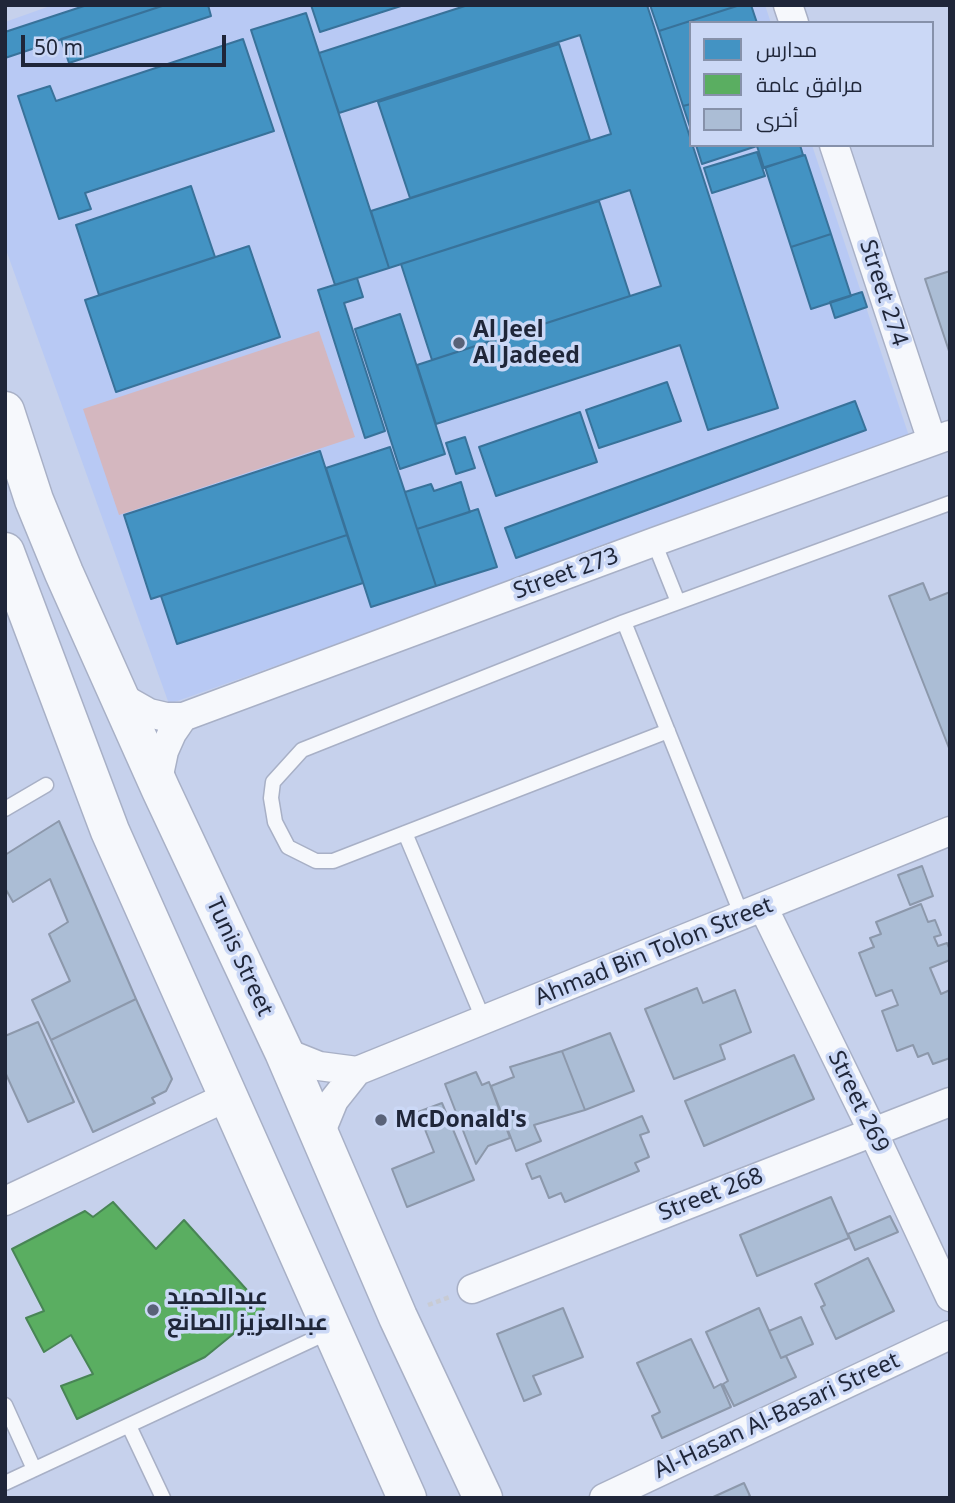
<!DOCTYPE html>
<meta charset="utf-8">
<style>
body{margin:0}
#map{position:relative;width:955px;height:1503px;overflow:hidden;background:#c6d1ec;font-family:"Noto Sans",Cairo,sans-serif}
canvas{display:block}
.frame{position:absolute;inset:0;border:7px solid #1f2639;pointer-events:none}
.legend{position:absolute;left:689px;top:21px;width:245px;height:126px;box-sizing:border-box;background:#cbd8f6;border:2px solid #8691aa;margin:0;padding:9px 12px;list-style:none;font-size:21px;color:#1f2639}
.legend li{display:flex;align-items:center;gap:14px;height:35px}
.legend b{width:35px;border:2px solid #8691aa}
.scale{position:absolute;left:21px;top:35px;width:205px;height:32px;box-sizing:border-box;border:4px solid #1f2639;border-top:0;padding-left:9px;font-size:21px;line-height:24px;white-space:nowrap;color:#1f2639;-webkit-text-stroke:5px #cbd8f6;paint-order:stroke}
</style>
<div id="map">
<canvas width="955" height="1503"></canvas>
<div class="frame"></div>
<ul class="legend">
<li><b style="height:19px;background:#4393c3"></b>مدارس</li>
<li><b style="height:19px;background:#5aae61"></b>مرافق عامة</li>
<li><b style="height:19px;background:#abbdd5"></b>أخرى</li>
</ul>
<div class="scale">50 m</div>
</div>
<script>
const context = document.querySelector('canvas').getContext('2d');
context.lineJoin = 'round';
function fill(path, color) { context.fillStyle = color; context.fill(path, 'evenodd'); }
const poly = rows => new Path2D(rows.map(r => 'M' + r).join(''));
function trace(path, color, width, dash) { context.strokeStyle = color; context.lineWidth = width; context.lineCap = dash ? 'butt' : 'round'; context.setLineDash(dash || []); context.stroke(path); }
function drawText(font, color, halo, rows, align = 'center') {
  context.font = font + ' "Noto Sans",Cairo,sans-serif'; context.lineWidth = 7; context.setLineDash([]); context.textBaseline = 'middle'; context.strokeStyle = halo; context.fillStyle = color; for (const [text, x, y, turn = 0] of rows) {
    context.save(); context.translate(x, y); context.rotate((+turn || 0) * Math.PI / 180); context.textAlign = isNaN(turn) ? turn : align; if (halo) context.strokeText(text, 0, 0); context.fillText(text, 0, 0); context.restore();
  }
}
fill(poly([
 [53,5,765,5,771,23,691,23,691,145,812,145,910,439,169,704,5,247,5,22]
]), '#b8c9f4');
fill(poly([
 [319,331,355,437,119,515,83,409]
]), '#d4b7bf');
const schools = poly([
 [87,5,165,5,5,58,5,32,87,5],
 [165,5,208,5,211,16,69,63,61,39,165,5],
 [311,5,404,5,320,32,311,5],
 [468,5,647,5,778,408,708,430,680,345,436,424,417,365,661,286,630,190,389,268,371,211,611,134,580,35,339,113,319,53,468,5],
 [650,5,740,5,659,31,650,5],
 [740,5,751,5,757,23,691,23,691,104,683,106,659,31,740,5],
 [306,13,389,268,335,285,251,30,306,13],
 [243,39,274,131,85,193,91,209,59,219,18,96,50,86,56,101,243,39],
 [559,44,590,140,410,198,378,102,559,44],
 [691,104,691,130,683,106,691,104],
 [696,145,800,145,803,155,764,168,757,146,702,164,696,145],
 [757,152,765,176,712,193,704,168,757,152],
 [805,155,831,234,791,247,765,167,805,155],
 [191,186,215,257,99,295,76,225,191,186],
 [599,201,630,296,432,360,401,264,599,201],
 [831,234,851,296,811,309,791,247,831,234],
 [249,246,280,337,116,392,85,300,249,246],
 [357,278,363,297,344,303,385,431,365,438,318,290,357,278],
 [862,292,867,307,835,318,830,302,862,292],
 [400,314,445,454,400,469,355,329,400,314],
 [667,382,681,421,599,448,586,410,667,382],
 [855,401,866,430,516,558,505,528,855,401],
 [580,412,597,462,496,496,479,447,580,412],
 [465,437,475,468,456,474,446,443,465,437],
 [390,447,436,586,371,607,326,468,390,447],
 [320,451,347,535,151,599,124,515,320,451],
 [461,482,470,512,417,529,405,492,431,484,434,491,461,482],
 [478,509,497,567,436,586,417,529,478,509],
 [347,535,363,583,177,644,161,596,347,535]
]);
fill(schools, '#4393c3');
trace(schools, '#38729a', 2);
const public = poly([
 [113,1202,156,1249,184,1220,264,1309,205,1357,77,1419,61,1386,93,1374,71,1335,44,1352,26,1318,44,1311,12,1249,85,1211,93,1217,113,1202]
]);
fill(public, '#5aae61');
trace(public, '#488555', 2);
const building = poly([
 [950,271,950,354,925,279,950,271],
 [923,583,930,600,950,592,949,748,889,596,923,583],
 [59,821,136,999,51,1040,32,1000,70,981,49,934,68,922,50,879,13,902,5,888,5,855,59,821],
 [922,866,933,896,910,905,898,875,922,866],
 [921,904,928,922,935,920,941,935,934,937,938,946,947,943,950,950,950,960,930,968,941,994,950,990,950,1058,933,1064,928,1053,918,1057,913,1045,897,1051,882,1011,898,1005,892,990,876,996,859,953,874,947,870,938,881,934,876,922,921,904],
 [697,988,703,1003,735,990,751,1032,720,1045,725,1059,674,1079,645,1009,697,988],
 [136,999,172,1079,166,1091,152,1098,155,1103,93,1132,51,1040,136,999],
 [38,1022,74,1102,28,1122,5,1072,5,1036,38,1022],
 [610,1033,634,1091,585,1110,562,1051,610,1033],
 [562,1051,585,1110,534,1125,541,1141,516,1151,491,1086,514,1077,510,1067,562,1051],
 [794,1055,814,1099,704,1146,685,1101,794,1055],
 [476,1072,482,1085,489,1082,510,1138,488,1146,476,1164,445,1084,476,1072],
 [442,1103,474,1180,407,1207,392,1169,434,1152,418,1112,442,1103],
 [642,1116,649,1132,640,1135,649,1157,635,1163,639,1171,565,1202,561,1193,549,1198,540,1176,532,1179,526,1164,642,1116],
 [831,1197,849,1238,757,1276,740,1235,831,1197],
 [890,1216,898,1232,855,1250,848,1234,890,1216],
 [868,1258,894,1311,836,1339,821,1307,825,1305,815,1284,868,1258],
 [563,1308,583,1357,533,1376,541,1394,524,1401,497,1334,563,1308],
 [759,1308,781,1358,786,1356,796,1377,734,1406,723,1384,728,1381,706,1332,759,1308],
 [801,1317,813,1344,781,1358,769,1331,801,1317],
 [691,1339,714,1388,721,1384,731,1407,662,1438,652,1416,660,1412,637,1363,691,1339],
 [744,1483,750,1496,746,1498,711,1498,744,1483]
]);
fill(building, '#abbdd5');
trace(building, '#8c98ab', 2);
const lane = poly([
 [654,542,678,602],
 [624,622,742,916],
 [668,731,333,861,316,861,288,847,275,822,271,798,273,782,302,750,624,622,950,503],
 [5,809,46,785],
 [405,833,484,1021],
 [5,1405,34,1469],
 [129,1426,163,1498],
 [5,1483,331,1331]
]);
const street = poly([
 [788,5,794,23],
 [834,145,932,441],
 [119,696,149,713,166,717,183,717,654,542,950,435],
 [160,786,160,770,164,751,172,733,183,717],
 [763,907,873,1132,950,1297],
 [284,1052,319,1066,357,1071],
 [320,1134,334,1100,357,1071,950,831],
 [5,1201,229,1096],
 [472,1289,950,1102],
 [604,1498,950,1335]
]);
const secondary = poly([
 [5,411,34,500,64,573,161,790,284,1052,398,1317,483,1498],
 [5,552,110,831,407,1498]
]);
trace(lane, '#a8b0c6', 17);
trace(street, '#a8b0c6', 31);
trace(secondary, '#a8b0c6', 41);
trace(poly([
 [428,1305,450,1297]
]), '#c8cbd3', 4.5, [5, 3.5]);
trace(lane, '#f6f8fc', 14);
trace(street, '#f6f8fc', 28);
trace(secondary, '#f6f8fc', 38);
for (const [x, y, r, color] of [
 [459,343,7,"#596278"],
 [381,1120,7,"#596278"],
 [153,1310,7,"#596278"]
]) { const dot = new Path2D(); dot.arc(x, y, r, 0, 2 * Math.PI); context.fillStyle = color; context.fill(dot); trace(dot, '#cbd8f6', 2.5); }
drawText('23px', '#1f2639', '#cbd8f6', [
 ["Street 274",883,293,72],
 ["Street 273",566,574,-20],
 ["Ahmad Bin Tolon Street",654,952,-22],
 ["Tunis Street",239,957,65],
 ["Street 269",858,1102,64],
 ["Street 268",711,1195,-21],
 ["Al-Hasan Al-Basari Street",777,1416,-25]
]);
drawText('bold 23px', '#1f2639', '#cbd8f6', [
 ["Al Jeel",473,330],
 ["Al Jadeed",473,356],
 ["McDonald's",395,1120],
 ["عبدالحميد",167,1297],
 ["عبدالعزيز الصانع",167,1323]
], 'left');
</script>
